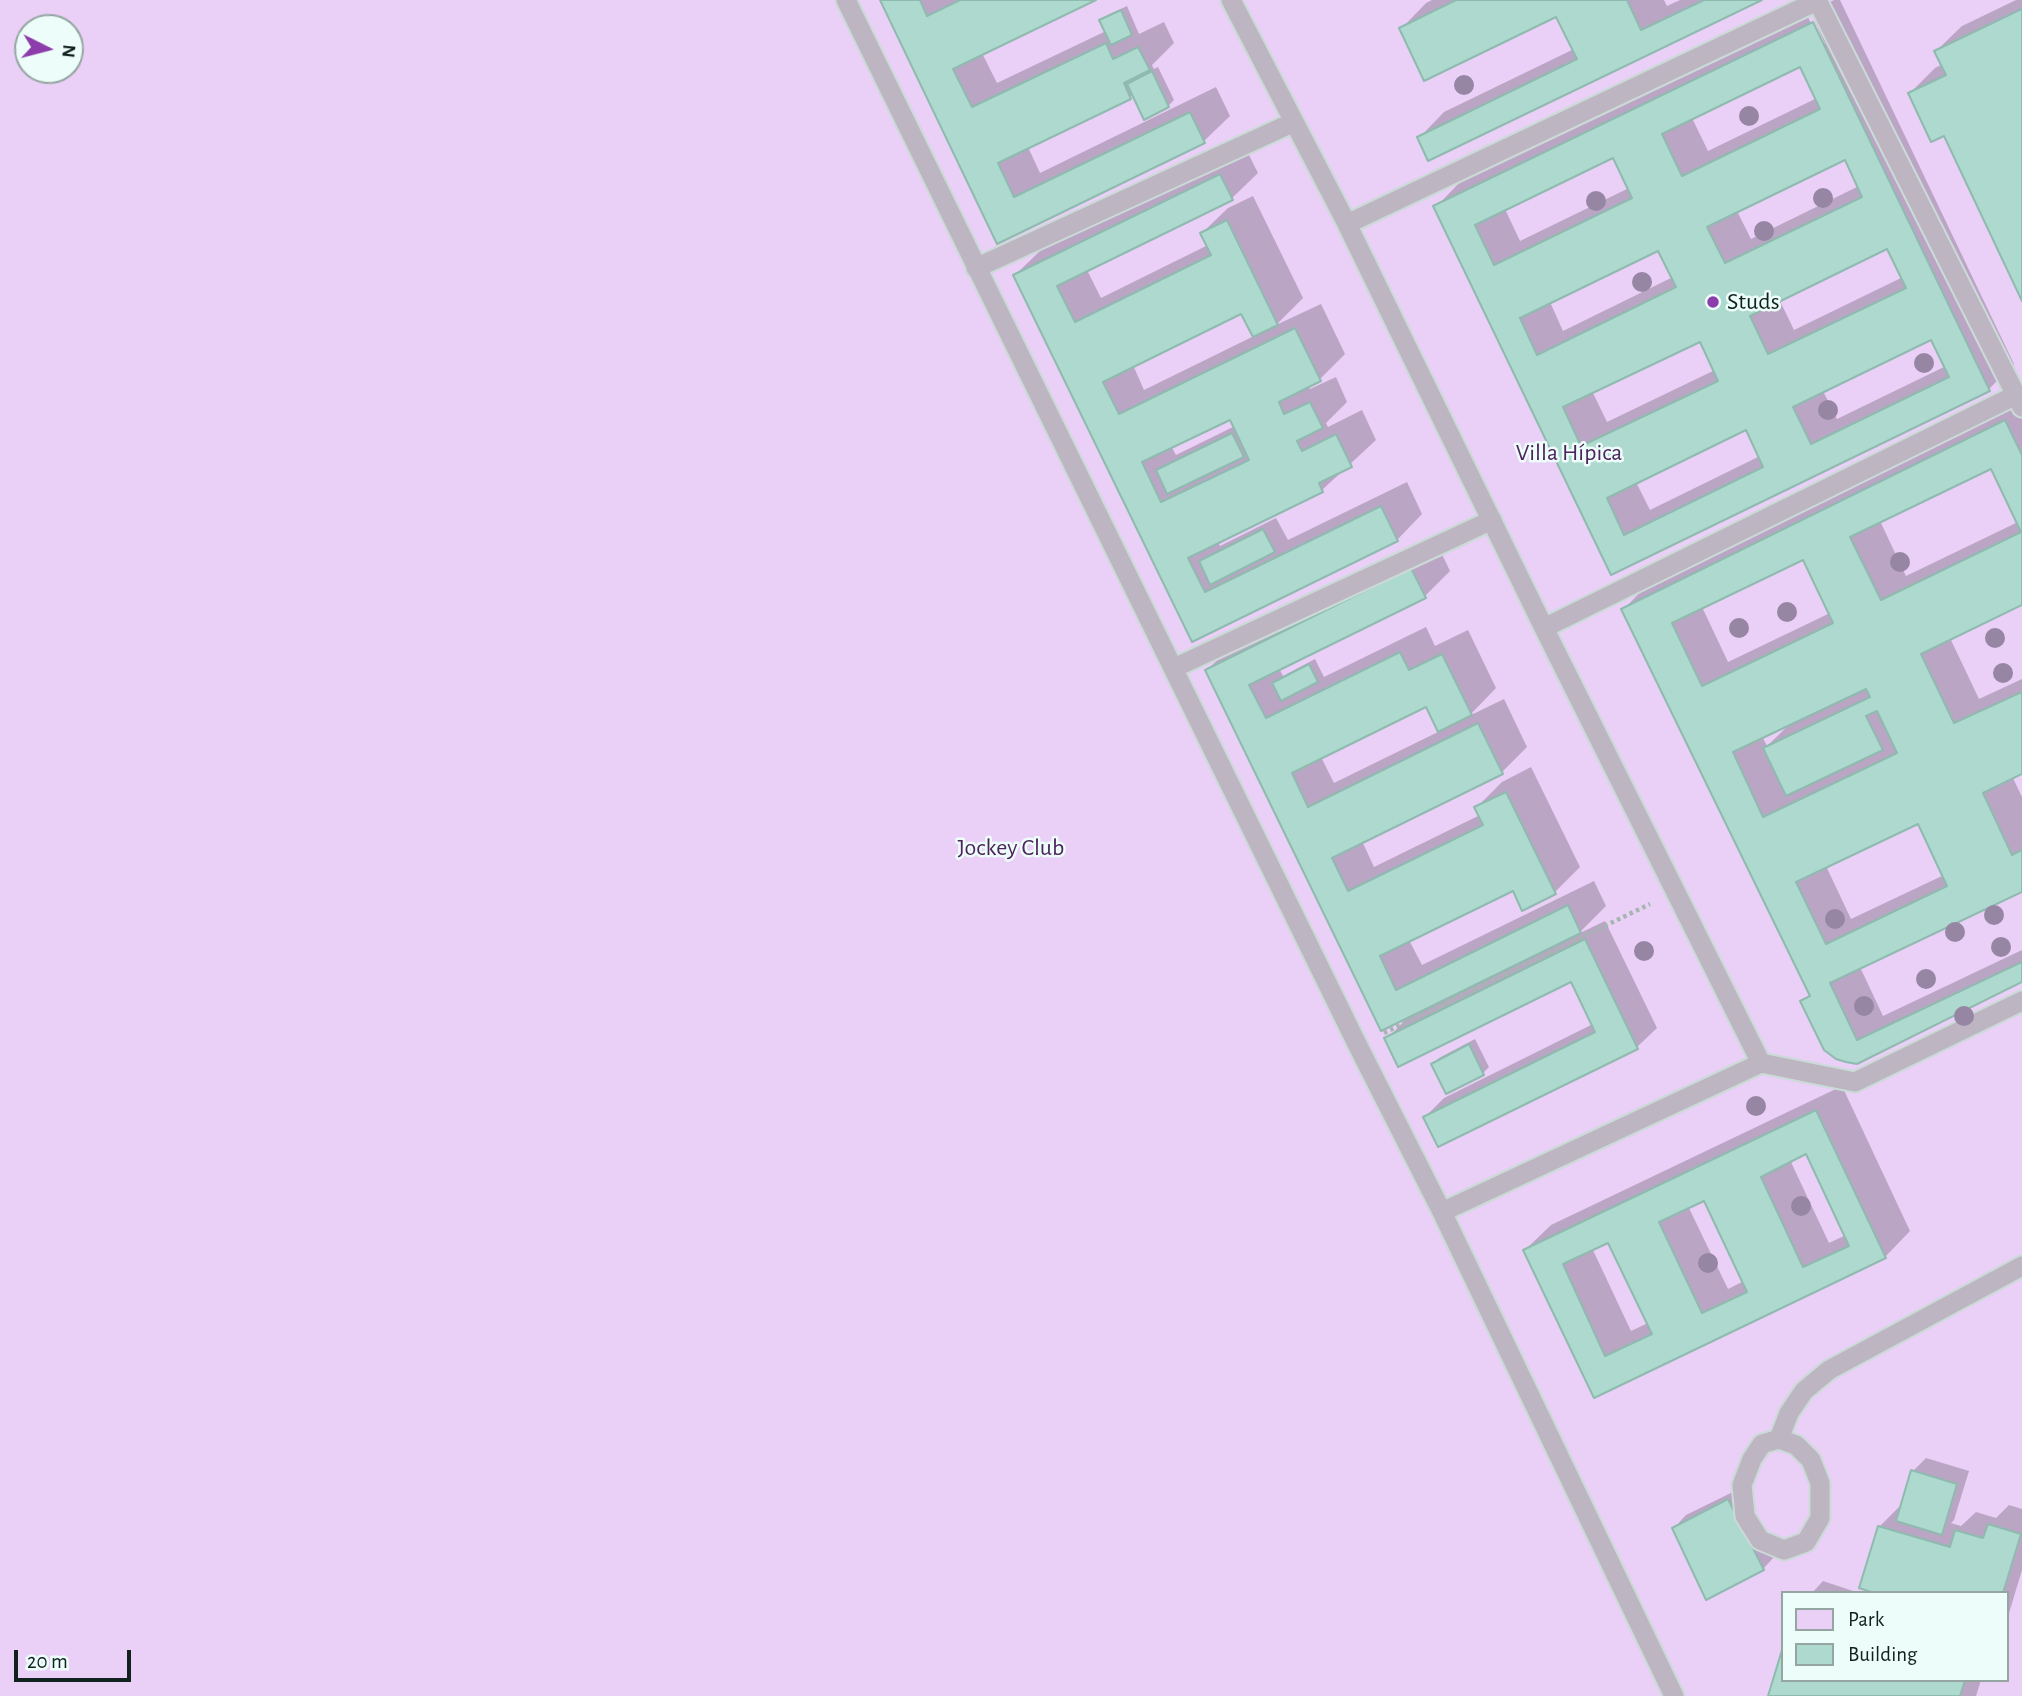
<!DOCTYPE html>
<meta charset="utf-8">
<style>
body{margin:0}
#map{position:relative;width:2022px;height:1696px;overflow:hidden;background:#edfefa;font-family:"Alegreya Sans",sans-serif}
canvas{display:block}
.legend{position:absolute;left:1781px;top:1591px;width:228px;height:91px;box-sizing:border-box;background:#edfefa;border:2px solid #95a6a2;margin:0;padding:9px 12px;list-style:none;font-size:21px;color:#10211e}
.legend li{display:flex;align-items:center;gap:14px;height:35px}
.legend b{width:35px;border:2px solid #95a6a2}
.north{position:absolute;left:14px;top:14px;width:70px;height:70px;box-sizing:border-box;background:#edfefa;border:2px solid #95a6a2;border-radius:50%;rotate:96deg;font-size:19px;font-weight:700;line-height:28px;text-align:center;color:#10211e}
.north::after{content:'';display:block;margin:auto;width:24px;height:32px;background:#8d3cab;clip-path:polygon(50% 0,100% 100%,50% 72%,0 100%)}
.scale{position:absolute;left:14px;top:1650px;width:117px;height:32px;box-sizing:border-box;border:4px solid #10211e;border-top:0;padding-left:9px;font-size:21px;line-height:24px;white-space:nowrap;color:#10211e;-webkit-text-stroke:5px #edfefa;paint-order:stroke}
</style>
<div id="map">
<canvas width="2022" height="1696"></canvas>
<ul class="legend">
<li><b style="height:19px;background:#eacff6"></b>Park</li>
<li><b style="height:19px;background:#add9ce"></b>Building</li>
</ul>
<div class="north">N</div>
<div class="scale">20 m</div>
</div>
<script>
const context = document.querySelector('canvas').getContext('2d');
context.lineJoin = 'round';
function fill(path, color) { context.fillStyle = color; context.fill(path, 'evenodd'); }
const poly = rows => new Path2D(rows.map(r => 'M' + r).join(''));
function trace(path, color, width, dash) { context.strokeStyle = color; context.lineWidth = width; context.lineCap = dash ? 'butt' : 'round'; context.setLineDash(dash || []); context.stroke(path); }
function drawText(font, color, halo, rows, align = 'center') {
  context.font = font + ' "Alegreya Sans",sans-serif'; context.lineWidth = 5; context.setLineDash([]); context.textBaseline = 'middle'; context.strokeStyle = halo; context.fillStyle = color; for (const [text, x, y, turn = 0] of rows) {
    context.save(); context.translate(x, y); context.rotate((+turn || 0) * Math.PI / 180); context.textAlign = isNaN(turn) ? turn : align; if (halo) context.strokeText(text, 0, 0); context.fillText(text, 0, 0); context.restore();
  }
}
fill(poly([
 [0,0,2022,0,2022,1696,0,1696],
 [28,28,70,28,70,70,28,70],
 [1782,1593,2006,1593,2006,1680,1782,1680]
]), '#eacff6');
fill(poly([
 [882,0,1092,0,982,53,997,83,1106,31,1102,21,1108,15,1127,6,1139,34,1164,22,1174,43,1152,65,1154,69,1158,67,1174,100,1168,106,1133,94,1130,97,1028,147,1040,173,1216,87,1230,116,1204,141,998,241],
 [1432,0,1664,0,1667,6,1680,0,1758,0,1419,138,1444,112,1574,49,1557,14,1401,29,1426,3],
 [1834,0,1840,0,2014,364,1989,389,1611,572,1436,207,1461,181],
 [1811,13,1825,44,1821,44,1807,15],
 [1800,65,1817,98,1708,151,1692,118],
 [1613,156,1629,188,1520,241,1505,209],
 [1845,158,1859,186,1751,239,1737,211],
 [1888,247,1903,277,1794,330,1779,299],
 [1659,249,1673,277,1563,331,1550,302],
 [1932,338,1946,366,1837,419,1823,391],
 [1701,339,1715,370,1607,422,1592,391],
 [1747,428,1760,456,1650,510,1636,482],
 [2016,0,2022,0,2022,297,1945,134,1910,93,1935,68,1943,64,1936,51,1962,26],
 [1246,149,1258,173,1232,198,1087,270,1101,298,1208,245,1202,233,1228,208,1253,196,1303,298,1276,325,1321,304,1345,354,1320,379,1308,385,1310,389,1336,377,1347,402,1326,423,1328,427,1362,410,1376,440,1322,490,1218,542,1220,546,1276,518,1288,540,1407,482,1422,514,1397,540,1193,640,1015,275,1041,250],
 [1242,312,1254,336,1144,390,1133,365],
 [1230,417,1235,426,1176,455,1171,446],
 [2022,400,2022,603,1950,638,1979,699,2022,679,2022,772,2012,776,2022,797,2022,890,1860,967,1883,1016,2022,950,2022,980,1856,1062,1802,1002,1811,993,1623,610,1648,584],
 [1992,467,2018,522,1906,576,1880,521],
 [1803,558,1830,613,1728,662,1702,607],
 [1790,724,1767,746,1762,736],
 [1919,821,1944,875,1851,919,1826,866],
 [1437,544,1450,571,1424,597,1279,668,1283,676,1315,659,1324,677,1426,627,1435,646,1468,630,1496,688,1469,716,1504,699,1527,747,1502,772,1362,841,1374,867,1480,815,1476,808,1502,782,1531,767,1580,867,1554,893,1514,888,1409,940,1422,965,1594,881,1606,906,1578,934,1605,921,1657,1028,1637,1047,1438,1145,1425,1117,1444,1098,1593,1024,1572,979,1387,1039,1408,1017,1207,670,1233,645],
 [1427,705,1440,731,1334,783,1321,757],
 [1475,1039,1489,1067,1483,1073,1447,1092,1433,1064,1439,1058],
 [1842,1086,1910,1231,1885,1257,1595,1396,1525,1250,1551,1225],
 [1807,1152,1846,1235,1829,1243,1790,1160],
 [1705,1198,1744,1281,1728,1289,1688,1206],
 [1609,1240,1648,1323,1631,1331,1592,1248],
 [1926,1458,1969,1471,1954,1520,1951,1523,1961,1526,1976,1512,1996,1518,2009,1505,2022,1509,2022,1570,2006,1623,2006,1593,1881,1593,1879,1527,1899,1507,1902,1508,1913,1471],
 [1741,1488,1775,1556,1763,1569,1674,1528,1686,1515],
 [1823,1581,1859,1593,1812,1593],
 [1782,1656,1782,1680,1981,1680,1976,1696,1769,1696]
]), '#0003');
const building = poly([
 [880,0,920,0,927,16,960,0,1096,0,953,69,972,107,1106,43,1113,59,1138,47,1150,70,1124,83,1131,99,998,163,1014,197,1190,112,1205,143,997,244,880,0],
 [1456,0,1627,0,1641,30,1704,0,1762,0,1428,161,1417,137,1577,59,1556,17,1424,81,1399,28,1456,0],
 [2022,9,2022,301,1944,136,1931,142,1908,93,1946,75,1934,51,2022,9],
 [1121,10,1132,35,1111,45,1099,20,1121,10],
 [1813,22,1990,391,1611,575,1433,206,1813,22],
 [1800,67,1820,109,1682,176,1662,134,1800,67],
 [1613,158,1632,198,1494,265,1475,225,1613,158],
 [1845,160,1862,197,1725,263,1707,227,1845,160],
 [1887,249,1906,288,1768,354,1750,316,1887,249],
 [1658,251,1676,287,1537,355,1520,318,1658,251],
 [1931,340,1949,377,1811,444,1793,407,1931,340],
 [1700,342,1718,381,1581,446,1563,407,1700,342],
 [1746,430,1763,467,1624,535,1607,498,1746,430],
 [1152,71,1169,107,1144,120,1127,84,1152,71],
 [1220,174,1233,200,1057,286,1075,322,1211,255,1200,233,1227,220,1278,325,1253,337,1241,314,1103,382,1119,414,1295,328,1321,381,1279,402,1284,414,1310,402,1323,428,1297,441,1302,451,1336,434,1352,467,1319,483,1323,492,1188,558,1205,592,1381,506,1398,541,1192,642,1013,275,1220,174],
 [1230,420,1249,460,1161,502,1142,462,1230,420],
 [2005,420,2022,455,2022,605,1921,654,1954,723,2022,692,2022,774,1983,793,2012,855,2022,850,2022,892,1830,983,1857,1040,2022,962,2022,982,1857,1064,1846,1062,1836,1059,1824,1050,1800,1001,1810,996,1621,609,2005,420],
 [1991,469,2021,532,1881,600,1850,537,1991,469],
 [1803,560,1833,623,1702,686,1672,623,1803,560],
 [1866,689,1870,697,1763,748,1786,796,1883,750,1866,716,1877,711,1897,753,1763,817,1733,752,1866,689],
 [1918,824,1947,886,1826,944,1796,882,1918,824],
 [1232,433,1244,457,1167,494,1156,470,1232,433],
 [1263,529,1275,552,1210,585,1199,561,1263,529],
 [1411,568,1426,598,1249,685,1266,718,1400,652,1409,670,1442,654,1472,715,1438,732,1426,707,1292,773,1308,807,1478,723,1503,774,1332,858,1348,891,1483,825,1474,807,1506,792,1556,894,1522,911,1513,891,1380,956,1396,990,1568,905,1581,933,1381,1031,1205,670,1411,568],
 [1309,664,1318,682,1281,701,1272,683,1309,664],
 [1585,939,1638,1049,1438,1147,1423,1117,1595,1032,1571,982,1398,1067,1384,1038,1585,939],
 [1469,1044,1484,1075,1446,1094,1431,1064,1469,1044],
 [1816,1110,1886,1258,1594,1398,1523,1250,1816,1110],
 [1806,1154,1849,1246,1803,1267,1761,1177,1806,1154],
 [1704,1201,1747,1292,1702,1313,1659,1222,1704,1201],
 [1608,1243,1652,1334,1605,1356,1563,1264,1608,1243],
 [1911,1470,1957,1484,1942,1535,1896,1521,1911,1470],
 [1728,1499,1764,1570,1706,1600,1672,1528,1728,1499],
 [1988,1524,2021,1534,2003,1593,1874,1593,1859,1588,1878,1526,1950,1547,1955,1530,1983,1538,1988,1524],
 [1782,1650,1782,1680,1965,1680,1960,1696,1768,1696,1782,1650]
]);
fill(building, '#add9ce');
trace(building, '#8fbaaf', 2);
const lane = poly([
 [846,0,1358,1046,1442,1212,1674,1696],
 [1231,0,1347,224,1544,628,1761,1063],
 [1817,0,2022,407],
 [1347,224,1817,1],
 [976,268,1294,122],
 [1544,628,2016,395],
 [1174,668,1492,520],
 [1442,1212,1761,1063,1855,1082,2022,1001],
 [1779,1439,1789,1413,1804,1391,1829,1370,2022,1266],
 [1779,1439,1796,1445,1811,1460,1820,1483,1820,1518,1806,1542,1784,1550,1760,1540,1745,1516,1742,1485,1752,1459,1762,1444,1779,1439]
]);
trace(lane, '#cadbd7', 23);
trace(poly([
 [1384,1033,1650,904]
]), '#a5b6b2', 4.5, [3.5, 3.5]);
trace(lane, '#beb5c2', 19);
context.fillStyle = '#9686a4';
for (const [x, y] of [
 [1464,85],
 [1749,116],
 [1823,198],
 [1596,201],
 [1764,231],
 [1642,282],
 [1924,363],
 [1828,410],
 [1900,562],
 [1787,612],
 [1739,628],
 [1995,638],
 [2003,673],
 [1994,915],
 [1835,919],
 [1955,932],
 [2001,947],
 [1644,951],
 [1926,979],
 [1864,1006],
 [1964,1016],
 [1756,1106],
 [1801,1206],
 [1708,1263]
]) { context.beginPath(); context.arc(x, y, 10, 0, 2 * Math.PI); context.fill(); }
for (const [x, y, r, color] of [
 [1713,302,7,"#8d3cab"]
]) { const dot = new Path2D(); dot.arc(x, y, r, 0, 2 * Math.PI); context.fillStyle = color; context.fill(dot); trace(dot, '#edfefa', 2.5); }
drawText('24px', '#10211e', '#edfefa', [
 ["Studs",1727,302]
], 'left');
drawText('24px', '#4e235d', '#edfefa', [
 ["Villa Hípica",1569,453],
 ["Jockey Club",1011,848]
]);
</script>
